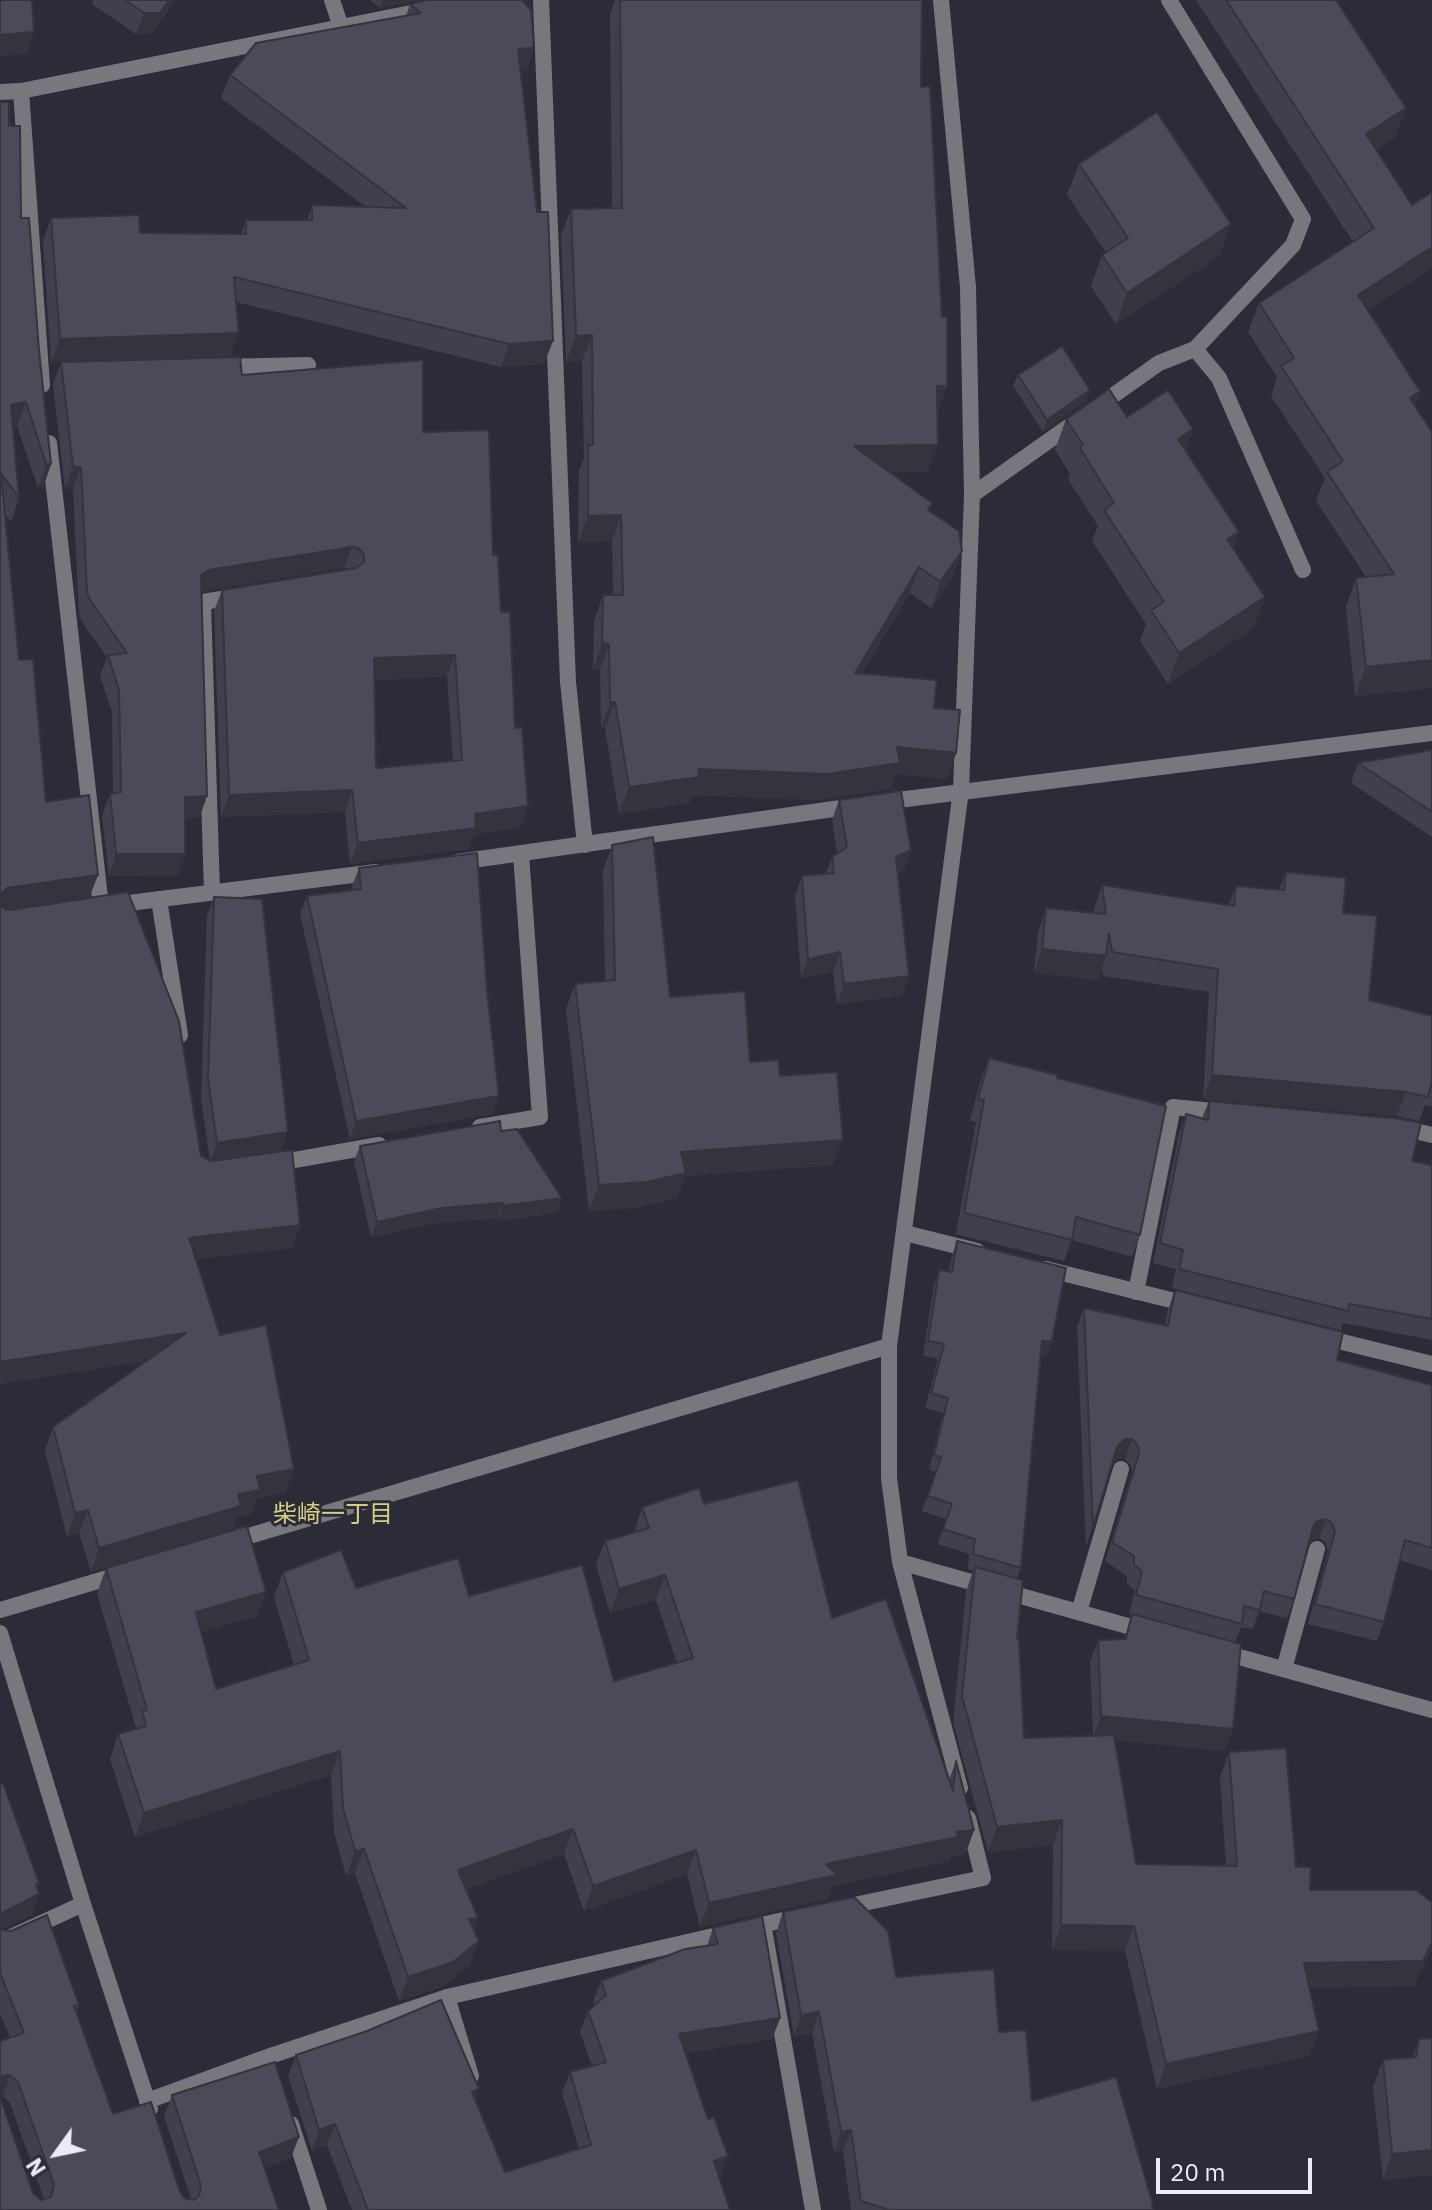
<!DOCTYPE html>
<meta charset="utf-8">
<style>
body{margin:0}
#map{position:relative;width:1432px;height:2210px;overflow:hidden;background:#2c2c39;font-family:"IBM Plex Sans",sans-serif}
canvas{display:block}
.north{position:absolute;left:16px;top:2114px;width:80px;height:80px;-webkit-text-stroke:6px #2c2c39;paint-order:stroke;rotate:237deg;font-size:22px;font-weight:700;line-height:32px;text-align:center;color:#eaebf4}
.north::after{content:'';display:block;margin:auto;width:28px;height:36px;background:#eaebf4;clip-path:polygon(50% 0,100% 100%,50% 72%,0 100%)}
.scale{position:absolute;left:1156px;top:2158px;width:156px;height:36px;box-sizing:border-box;border:4px solid #eaebf4;border-top:0;padding-left:10px;font-size:24px;line-height:28px;white-space:nowrap;color:#eaebf4;-webkit-text-stroke:6px #2c2c39;paint-order:stroke}
</style>
<div id="map">
<canvas width="1432" height="2210"></canvas>
<div class="north">N</div>
<div class="scale">20 m</div>
</div>
<script>
const context = document.querySelector('canvas').getContext('2d');
context.lineJoin = 'round';
const poly = rows => new Path2D(rows.map(r => 'M' + r).join(''));
function trace(path, color, width, dash) { context.strokeStyle = color; context.lineWidth = width; context.lineCap = dash ? 'butt' : 'round'; context.setLineDash(dash || []); context.stroke(path); }
function fill(path, color) { context.fillStyle = color; context.fill(path, 'evenodd'); }
function drawText(font, color, halo, rows, align = 'center') {
  context.font = font + ' "IBM Plex Sans","Noto Sans JP",sans-serif'; context.lineWidth = 6; context.setLineDash([]); context.textBaseline = 'middle'; context.strokeStyle = halo; context.fillStyle = color; for (const [text, x, y, turn = 0] of rows) {
    context.save(); context.translate(x, y); context.rotate((+turn || 0) * Math.PI / 180); context.textAlign = isNaN(turn) ? turn : align; if (halo) context.strokeText(text, 0, 0); context.fillText(text, 0, 0); context.restore();
  }
}
trace(poly([
 [332,0,341,27],
 [21,91,42,385],
 [1195,349,1219,378,1303,570],
 [222,367,308,365],
 [1097,407,1159,363,1195,349,1293,245,1303,219,1169,0],
 [49,443,101,907],
 [972,495,1078,420],
 [212,892,203,602,239,596],
 [159,899,180,1035],
 [480,1127,540,1117,521,854],
 [1398,1127,1432,1135],
 [272,1164,379,1145],
 [905,1233,977,1251],
 [1046,1269,1191,1305],
 [1136,1292,1173,1107,1224,1112],
 [1322,1337,1432,1364],
 [1079,1612,1121,1469],
 [1284,1669,1317,1549],
 [447,1997,471,2076],
 [291,2124,319,2210]
]), '#77777e', 16);
trace(poly([
 [541,0,568,682,585,845],
 [941,0,968,287,972,495,961,790,889,1346,889,1478,900,1562,960,1788],
 [0,92,21,91,426,10],
 [882,802,1432,733],
 [458,862,855,806],
 [113,905,376,872],
 [232,1541,889,1346],
 [900,1562,1149,1632],
 [0,1610,121,1574],
 [0,1633,83,1904,150,2109],
 [1221,1652,1432,1710],
 [840,1908,983,1878,968,1818],
 [763,1924,813,2210],
 [0,1942,83,1904],
 [147,2101,270,2056,447,1997,801,1916]
]), '#77777e', 16);
fill(poly([
 [93,0,175,0,152,34,136,34,92,4],
 [370,0,423,0,380,8],
 [615,0,922,0,921,87,938,412,928,472,889,472,932,503,930,511,953,577,931,608,910,593,861,674,934,708,956,753,947,779,896,774,890,789,818,800,693,795,689,803,619,814,605,728,601,728,600,670,593,670,594,621,603,595,613,595,612,541,578,542,579,471,584,458,582,361,566,362,561,235,571,209,612,208,610,15],
 [1196,0,1336,0,1406,108,1395,137,1376,150,1412,205,1368,311,1420,391,1415,406,1432,688,1355,696,1346,607,1356,578,1366,577,1316,501,1325,478,1271,396,1277,377,1248,332,1259,303,1353,242],
 [410,4,534,48,526,71,520,71,544,364,501,367,236,302,239,333,230,356,51,362,43,241,51,218,140,233,241,234,246,220,307,220,312,205,366,207,221,98,230,75,406,16],
 [0,102,9,126,39,350,51,464,43,488,38,488,17,426,13,427,19,498,11,522,5,515,19,660,46,802,201,1156,210,1161,201,1099,207,916,214,897,300,1225,292,1248,196,1259,220,1335,294,1469,285,1493,257,1498,252,1514,237,1516,232,1530,91,1572,79,1533,67,1537,45,1451,53,1427,145,1361,0,1384],
 [1079,164,1220,256,1116,324,1091,286,1102,255,1106,252,1067,195],
 [61,362,242,375,423,432,493,555,515,728,528,806,520,828,474,834,468,849,350,864,345,812,221,817,214,611,222,590,350,569,344,568,202,591,207,796,199,818,185,818,185,854,178,875,109,876,102,816,110,794,113,794,112,712,100,676,107,657,82,622,79,613,73,489,65,489,53,384],
 [447,676,453,761,376,768,374,680],
 [1018,375,1086,401,1043,432,1013,386],
 [1127,417,1186,450,1233,548,1254,628,1168,684,1140,641,1146,624,1092,541,1098,526,1068,479,1070,474,1055,450,1066,419],
 [1432,750,1432,837,1351,783,1358,763],
 [839,800,911,850,904,870,898,873,909,976,902,996,837,1004,833,972,801,978,795,896,802,876,826,874,832,857,837,854,832,820],
 [612,845,670,997,750,1062,780,1076,833,1165,685,1176,677,1198,637,1208,589,1211,566,1009,575,984,605,981,603,871],
 [359,868,487,990,499,1096,492,1114,350,1139,300,914,307,896,353,890,352,886],
 [1286,872,1343,913,1369,1000,1432,1016,1432,1107,1425,1105,1419,1121,1397,1116,1203,1099,1209,992,1103,976,1102,969,1098,980,1034,973,1038,932,1046,908,1094,913,1094,909,1102,885,1228,906,1236,886,1279,890],
 [989,1058,1057,1078,1140,1235,1132,1257,1072,1240,1064,1261,956,1234,976,1122,970,1120,981,1079],
 [1209,1101,1412,1161,1432,1165,1432,1340,1343,1323,1341,1330,1172,1288,1176,1269,1153,1263,1179,1133,1186,1114,1202,1118],
 [501,1131,562,1198,557,1213,497,1221,497,1218,436,1223,371,1237,354,1161,360,1146],
 [957,1241,1047,1356,1041,1356,1021,1568,1017,1578,1017,1639,1024,1738,1093,1735,1090,1662,1098,1640,1124,1639,1132,1615,1129,1614,1135,1590,1127,1584,1127,1576,1105,1561,1132,1472,1131,1466,1125,1459,1118,1459,1112,1464,1086,1547,1077,1327,1084,1308,1165,1325,1168,1310,1175,1290,1337,1360,1432,1385,1432,1570,1400,1560,1384,1622,1377,1641,1308,1624,1328,1551,1325,1542,1319,1538,1310,1541,1294,1599,1287,1618,1259,1611,1253,1629,1241,1627,1235,1643,1233,1729,1225,1751,1115,1740,1136,1864,1226,1866,1220,1777,1229,1752,1310,1890,1432,1902,1432,1948,1414,1986,1309,1987,1319,2031,1309,2056,1157,2089,1125,1951,1052,1950,1053,1845,988,1852,953,1722,966,1592,973,1571,968,1569,969,1554,938,1544,946,1519,922,1511,936,1472,929,1470,943,1413,925,1408,938,1359,923,1356,934,1285,939,1270,949,1271,952,1256],
 [704,1504,832,1618,949,1780,956,1761,974,1830,965,1855,951,1856,949,1861,833,1886,828,1899,700,1927,687,1874,584,1911,564,1854,466,1889,478,1918,474,1930,470,1965,444,1986,399,2001,355,1873,346,1876,334,1832,331,1775,135,1837,110,1759,118,1734,136,1728,97,1593,106,1568,266,1592,257,1616,201,1632,216,1689,294,1665,274,1597,283,1572,356,1588,469,1596,614,1681,677,1663,656,1600,610,1613,596,1565,605,1541,634,1533,642,1507],
 [0,1784,39,1894,32,1915,1,1929,79,2005,76,2013,113,2114,184,2198,191,2199,164,2116,172,2095,291,2158,264,2168,279,2210,0,2210,33,2193,41,2200,44,2199,10,2103,3,2096,10,2037,0,2013],
 [783,1912,896,1977,999,2032,1032,2101,1153,2210,851,2210,843,2151,834,2152,812,2033,794,2036,776,1933],
 [713,1928,780,2018,772,2039,685,2053,708,2119,728,2156,719,2177,730,2210,352,2210,327,2145,312,2151,288,2076,296,2055,475,2100,505,2172,579,2149,562,2093,570,2072,592,2066,580,2032,588,2011,594,2005,593,2002,601,1981,707,1946],
 [1419,2039,1432,2175,1383,2180,1373,2087,1383,2060,1413,2057]
]), '#40404c');
fill(poly([
 [169,0,175,0,152,34,136,34,144,13],
 [383,0,423,0,380,8],
 [34,32,27,54,0,56,0,35],
 [534,48,526,71,510,72,518,49],
 [1406,108,1395,137,1355,164,1366,134],
 [1231,224,1220,256,1116,324,1127,293],
 [1432,247,1432,269,1347,324,1358,295],
 [239,333,230,356,51,362,60,339],
 [592,335,582,361,566,362,576,336],
 [553,341,544,364,501,367,509,344],
 [937,386,947,386,938,412],
 [1090,390,1086,401,1043,432,1047,420],
 [1420,391,1410,420,1410,398],
 [26,402,17,426,2,429,11,405],
 [1193,429,1182,460,1178,439],
 [938,445,928,472,844,472,854,446],
 [46,464,51,464,43,488,38,488],
 [73,467,81,467,73,489,65,489],
 [621,515,612,541,578,542,588,516],
 [1239,532,1228,563,1227,539],
 [352,547,344,568,201,591,201,575,209,570],
 [962,551,953,577,931,608,940,582],
 [919,567,910,593,845,699,855,673],
 [1265,597,1254,628,1168,684,1179,653],
 [602,643,609,644,600,670,593,670],
 [455,655,447,676,366,680,374,658],
 [1432,660,1432,688,1355,696,1366,667],
 [610,702,615,702,605,728,601,728],
 [897,747,956,753,947,779,896,774,890,789,818,800,693,795,689,803,619,814,629,787,698,769],
 [352,790,345,812,221,817,229,795],
 [207,796,199,818,177,819,185,797],
 [528,806,520,828,474,834,468,849,350,864,358,843,475,814],
 [911,850,904,870,889,876,896,857],
 [116,854,185,854,178,875,109,876],
 [98,875,89,898,0,912,0,894,7,888],
 [1042,949,1106,956,1098,980,1034,973],
 [840,952,833,972,801,978,808,959],
 [909,976,902,996,837,1004,844,984],
 [1212,1075,1406,1092,1397,1116,1203,1099],
 [499,1096,492,1114,350,1139,356,1121],
 [288,1132,281,1152,210,1162,217,1143],
 [843,1140,833,1165,685,1176,677,1198,637,1208,589,1211,599,1185,681,1152],
 [562,1198,557,1213,497,1221,503,1206],
 [503,1203,497,1218,436,1223,371,1237,377,1222,442,1208],
 [300,1225,292,1248,181,1261,189,1238],
 [186,1333,177,1356,0,1384,0,1362],
 [1042,1341,1052,1341,1047,1356,1037,1356],
 [1125,1439,1132,1439,1125,1459,1118,1459,1110,1466,1117,1447],
 [294,1469,285,1493,257,1498,252,1514,237,1516,232,1530,91,1572,99,1548,238,1494,257,1476],
 [88,1510,79,1533,67,1537,75,1513],
 [1326,1519,1319,1538,1310,1541,1313,1527,1317,1521],
 [665,1575,656,1600,610,1613,619,1589],
 [266,1592,257,1616,187,1636,196,1612],
 [1101,1716,1233,1729,1225,1751,1093,1738],
 [340,1751,331,1775,135,1837,144,1813],
 [1062,1820,1053,1845,988,1852,997,1827],
 [573,1829,564,1854,449,1895,458,1870],
 [974,1830,965,1855,951,1856,949,1861,833,1886,828,1899,700,1927,709,1903,826,1864,957,1832],
 [364,1849,355,1873,346,1876,355,1851],
 [696,1850,687,1874,584,1911,593,1886],
 [39,1883,34,1897,39,1894,32,1915,0,1930,0,1914,36,1884],
 [478,1918,469,1942,469,1919],
 [1061,1925,1134,1926,1125,1951,1052,1950],
 [479,1941,470,1965,444,1986,399,2001,408,1977],
 [1432,1942,1432,1948,1414,1986,1295,1988,1304,1963],
 [819,2012,812,2033,794,2036,801,2015],
 [780,2018,772,2039,671,2055,679,2034],
 [1319,2031,1309,2056,1157,2089,1166,2064],
 [10,2075,3,2096,0,2097,0,2080,3,2076],
 [479,2089,472,2110,472,2092],
 [335,2124,327,2145,312,2151,319,2130],
 [851,2130,843,2151,834,2152,841,2132],
 [299,2137,291,2158,251,2173,259,2152],
 [1432,2150,1432,2175,1383,2180,1392,2154],
 [728,2156,720,2177,706,2182,714,2161]
]), '#34343e');
const building = poly([
 [0,0,32,0,34,32,0,35,0,0],
 [125,0,169,0,160,13,144,13,125,0],
 [428,0,522,0,531,10,534,48,518,49,537,212,548,212,553,341,509,344,234,277,239,333,60,339,51,218,139,215,140,233,246,234,246,220,312,220,312,205,406,208,230,75,256,43,421,13,410,4,428,0],
 [620,0,922,0,921,87,930,86,942,317,947,317,947,386,937,386,938,445,854,446,932,503,928,510,959,531,962,551,940,582,919,567,855,673,937,680,934,708,960,710,956,753,897,747,900,763,827,774,698,769,699,777,629,787,615,702,610,702,609,644,602,643,603,595,623,595,621,515,588,516,588,445,593,445,592,335,576,336,571,209,622,208,620,0],
 [1226,0,1336,0,1406,108,1366,134,1412,205,1432,192,1432,247,1358,295,1420,391,1410,398,1432,432,1432,660,1366,667,1356,578,1394,574,1327,472,1343,461,1281,366,1294,358,1259,303,1374,228,1226,0],
 [0,102,9,102,9,126,20,126,21,218,29,218,39,350,51,464,46,464,26,402,11,405,19,498,1,473,19,660,33,659,46,802,89,795,98,875,7,888,0,894,0,102],
 [1157,112,1231,224,1127,293,1102,255,1128,238,1079,164,1157,112],
 [1062,346,1090,390,1047,420,1018,375,1062,346],
 [240,357,242,375,423,360,423,432,489,430,493,555,498,555,501,612,510,612,515,728,522,727,528,806,475,814,476,828,358,843,352,790,229,795,222,590,356,568,364,562,364,555,358,548,352,547,209,570,201,575,207,796,185,797,185,854,116,854,110,794,121,792,119,690,108,655,127,653,90,600,87,592,81,467,73,467,61,362,240,357],
 [455,655,462,760,376,768,374,658,455,655],
 [1109,389,1127,417,1168,390,1193,429,1178,439,1239,532,1227,539,1265,597,1179,653,1151,610,1164,602,1104,510,1114,503,1080,448,1083,445,1066,419,1109,389],
 [1432,750,1432,812,1358,763,1432,750],
 [901,791,911,850,896,857,909,976,844,984,840,952,808,959,802,876,834,873,832,857,847,847,839,800,901,791],
 [653,837,670,997,745,991,750,1062,778,1060,780,1076,837,1072,843,1140,681,1152,686,1173,646,1182,599,1185,575,984,615,980,612,845,653,837],
 [477,853,487,990,499,1096,356,1121,307,896,361,889,359,868,477,853],
 [1286,872,1346,878,1343,913,1377,916,1369,1000,1432,1016,1432,1081,1428,1097,1406,1092,1212,1075,1218,969,1112,952,1109,934,1106,956,1042,949,1046,908,1106,914,1102,885,1234,906,1236,886,1284,890,1286,872],
 [128,892,179,1021,201,1156,211,1161,292,1150,300,1225,189,1238,220,1335,266,1325,294,1469,257,1476,260,1490,238,1494,241,1506,99,1548,88,1510,75,1513,53,1427,186,1333,0,1362,0,904,4,909,10,910,128,892],
 [214,897,262,899,288,1132,217,1143,208,1080,214,897],
 [989,1058,1058,1075,1057,1078,1166,1106,1140,1235,1076,1217,1072,1240,964,1213,984,1100,978,1099,989,1058],
 [1209,1101,1401,1119,1421,1123,1412,1161,1432,1165,1432,1319,1349,1304,1348,1311,1179,1269,1183,1250,1160,1243,1186,1114,1208,1120,1209,1101],
 [500,1121,501,1131,517,1129,562,1198,503,1206,503,1203,442,1208,377,1222,360,1146,500,1121],
 [957,1241,1066,1268,1052,1341,1042,1341,1021,1568,973,1554,975,1539,943,1529,952,1504,928,1496,941,1457,934,1455,948,1398,931,1393,944,1344,928,1341,939,1270,952,1272,957,1241],
 [1175,1290,1343,1332,1337,1360,1432,1385,1432,1548,1405,1540,1384,1622,1315,1604,1335,1532,1332,1523,1326,1519,1317,1521,1313,1527,1294,1599,1264,1591,1260,1610,1244,1606,1242,1624,1136,1595,1142,1571,1134,1565,1134,1556,1112,1542,1139,1453,1138,1446,1132,1439,1125,1439,1117,1447,1093,1528,1084,1308,1168,1326,1175,1290],
 [798,1480,832,1618,886,1599,953,1791,956,1761,974,1830,957,1832,958,1837,826,1864,837,1875,709,1903,696,1850,593,1886,573,1829,458,1870,478,1918,469,1919,479,1941,453,1962,408,1977,364,1849,355,1851,343,1808,340,1751,144,1813,118,1734,146,1726,142,1711,147,1710,106,1568,247,1526,266,1592,196,1612,216,1689,309,1660,283,1572,341,1550,356,1588,458,1558,469,1596,582,1565,614,1681,693,1658,665,1575,619,1589,605,1541,649,1528,642,1507,699,1488,704,1504,798,1480],
 [975,1567,1023,1580,1017,1639,1019,1639,1024,1738,1114,1735,1136,1864,1237,1866,1229,1752,1286,1748,1296,1867,1311,1867,1310,1890,1416,1890,1432,1902,1432,1942,1423,1961,1304,1963,1319,2031,1166,2064,1134,1926,1061,1925,1062,1820,997,1827,962,1696,975,1567],
 [1132,1614,1241,1644,1233,1729,1101,1716,1098,1640,1126,1639,1132,1614],
 [3,1783,39,1883,36,1884,39,1894,0,1914,0,1784,3,1783],
 [854,1897,888,1931,896,1977,994,1969,999,2032,1026,2030,1032,2101,1116,2077,1152,2201,1153,2210,889,2210,861,2201,851,2130,841,2132,819,2012,801,2015,783,1912,854,1897],
 [47,1915,79,2005,74,2006,113,2114,151,2102,180,2192,184,2198,193,2200,199,2196,201,2186,172,2095,275,2062,299,2137,259,2152,279,2210,0,2210,0,2097,33,2193,41,2200,51,2197,54,2185,18,2082,10,2075,3,2076,0,2080,0,2041,24,2033,0,1973,0,1928,2,1930,11,1931,47,1915],
 [762,1916,780,2018,679,2034,708,2119,714,2117,728,2156,714,2161,730,2210,368,2210,335,2124,319,2130,296,2055,367,2031,441,2000,479,2089,472,2092,505,2172,591,2145,570,2072,606,2062,588,2011,606,1995,601,1981,685,1949,718,1944,713,1928,762,1916],
 [1432,2038,1432,2150,1392,2154,1383,2060,1416,2057,1419,2039,1432,2038]
]);
fill(building, '#4a4a58');
trace(building, '#34343e', 2);
drawText('24px', '#d4cf81', '#2c2c39', [
 ["柴崎一丁目",333,1515]
]);
</script>
